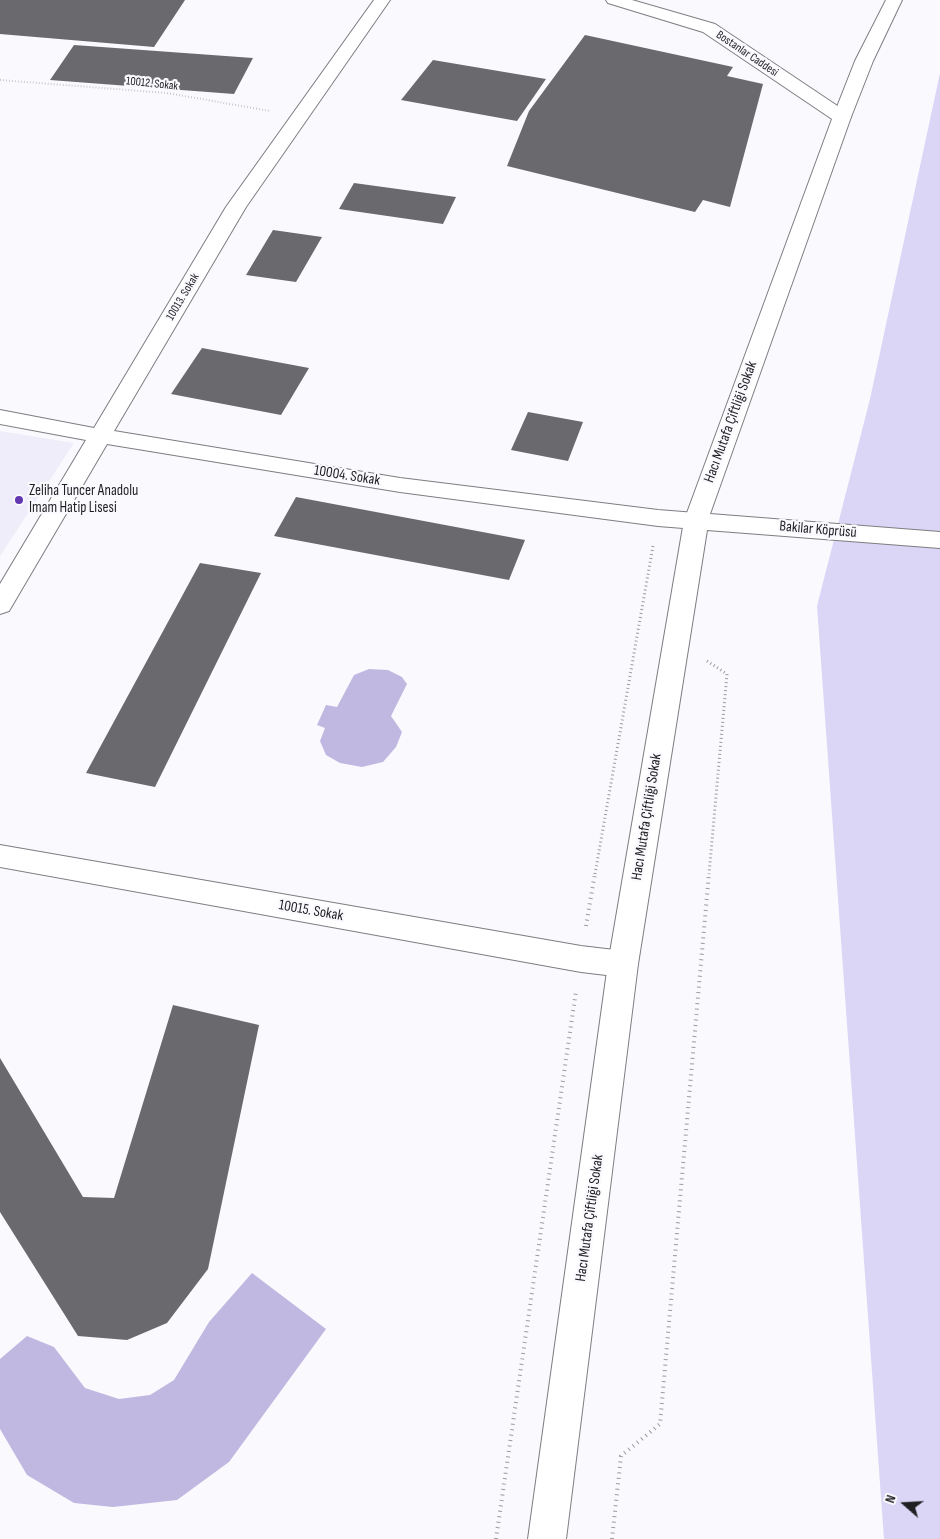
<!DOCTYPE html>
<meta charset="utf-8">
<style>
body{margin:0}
#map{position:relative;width:940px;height:1539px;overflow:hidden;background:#faf9fe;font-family:"Sofia Sans Condensed",sans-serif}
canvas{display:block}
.north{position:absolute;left:880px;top:1479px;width:50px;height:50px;-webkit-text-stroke:4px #faf9fe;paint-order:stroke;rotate:289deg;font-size:14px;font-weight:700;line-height:20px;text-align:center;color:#201f21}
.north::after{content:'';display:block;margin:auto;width:18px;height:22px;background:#201f21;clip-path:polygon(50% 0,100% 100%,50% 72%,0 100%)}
</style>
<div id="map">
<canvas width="940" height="1539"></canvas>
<div class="north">N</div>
</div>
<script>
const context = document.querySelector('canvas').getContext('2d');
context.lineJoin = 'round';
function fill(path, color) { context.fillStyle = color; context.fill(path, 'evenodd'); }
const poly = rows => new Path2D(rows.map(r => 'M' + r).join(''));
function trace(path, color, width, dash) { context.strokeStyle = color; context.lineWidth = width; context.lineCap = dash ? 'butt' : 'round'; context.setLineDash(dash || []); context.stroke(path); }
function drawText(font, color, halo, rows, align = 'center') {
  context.font = font + ' "Sofia Sans Condensed",sans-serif'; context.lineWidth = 4.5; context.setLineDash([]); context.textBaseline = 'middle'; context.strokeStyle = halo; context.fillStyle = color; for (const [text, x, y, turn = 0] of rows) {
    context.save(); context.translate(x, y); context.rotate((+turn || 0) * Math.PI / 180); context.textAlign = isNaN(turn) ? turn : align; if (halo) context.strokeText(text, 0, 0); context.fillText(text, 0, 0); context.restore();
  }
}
fill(poly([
 [0,431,74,443,0,556]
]), '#efedf9');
fill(poly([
 [940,73,940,1539,884,1539,817,606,870,399]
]), '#dbd5f6');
fill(poly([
 [369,669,388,670,402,677,407,684,391,716,402,732,396,747,383,762,362,767,340,763,326,755,320,741,325,728,317,725,326,705,337,707,354,675],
 [252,1273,326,1329,229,1462,177,1500,113,1507,74,1503,27,1475,0,1429,0,1359,27,1336,54,1347,85,1388,119,1399,150,1395,174,1380,209,1322]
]), '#c0b8e1');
fill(poly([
 [0,0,185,0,154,47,0,34],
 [585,35,733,67,727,76,763,84,730,207,703,200,695,212,507,166,529,111],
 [74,45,253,58,234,94,50,80],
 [433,60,546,79,517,121,401,100],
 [354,183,456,197,443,224,339,209],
 [273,230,322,237,296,282,246,275],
 [202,348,309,368,281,415,171,394],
 [528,412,583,422,568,461,511,450],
 [296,497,525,540,509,580,274,536],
 [200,563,261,573,155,787,86,773],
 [173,1005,259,1025,208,1269,167,1323,127,1340,78,1336,0,1212,0,1058,83,1197,114,1198]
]), '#6a696d');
const minor = poly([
 [374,0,390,0,246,207,114,431,400,478,658,510,696,513,704,515,708,521,704,527,696,529,658,526,400,492,107,444,9,611,0,614,0,584,86,440,0,424,0,410,94,428,226,207,374,0],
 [886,0,902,0,873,61,851,117,848,121,842,122,836,121,833,117,855,61,886,0],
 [0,845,581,946,623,951,634,955,638,964,634,973,623,977,581,972,0,867,0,845]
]);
const tertiary = poly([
 [606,0,632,0,715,24,848,113,851,117,710,514,940,532,940,548,707,530,638,964,566,1539,528,1539,608,964,684,521,832,119,703,32,608,3,606,0]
]);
trace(minor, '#7e7d81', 2);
trace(tertiary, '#7e7d81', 2);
trace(poly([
 [0,80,167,93,270,111]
]), '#9c9b9f', 2, [0.5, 2.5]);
trace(poly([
 [707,661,727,674,709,874],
 [595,874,653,546]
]), '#9c9b9f', 3, [1, 3]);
trace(poly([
 [586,926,595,873],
 [496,1539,576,991],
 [612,1539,621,1456,660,1424,709,873]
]), '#9c9b9f', 4, [1, 4.5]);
fill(minor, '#fff');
fill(tertiary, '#fff');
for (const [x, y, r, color] of [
 [19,500,5,"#6237af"]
]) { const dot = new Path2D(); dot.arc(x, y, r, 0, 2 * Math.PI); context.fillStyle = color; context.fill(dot); trace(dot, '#faf9fe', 2); }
drawText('12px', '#201f21', '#faf9fe', [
 ["Bostanlar Caddesi",747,54,34],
 ["10012. Sokak",152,84,6],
 ["10013. Sokak",183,297,-59]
]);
drawText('15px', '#201f21', '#faf9fe', [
 ["Hacı Mutafa Çiftliği Sokak",731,422,-70],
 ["10004. Sokak",347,476,9],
 ["Bakilar Köprüsü",818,530,5],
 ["Hacı Mutafa Çiftliği Sokak",647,817,-81],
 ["10015. Sokak",311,911,10],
 ["Hacı Mutafa Çiftliği Sokak",590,1218,-82]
]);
drawText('15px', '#201f21', '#faf9fe', [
 ["Zeliha Tuncer Anadolu",29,491],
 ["Imam Hatip Lisesi",29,508]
], 'left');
</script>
